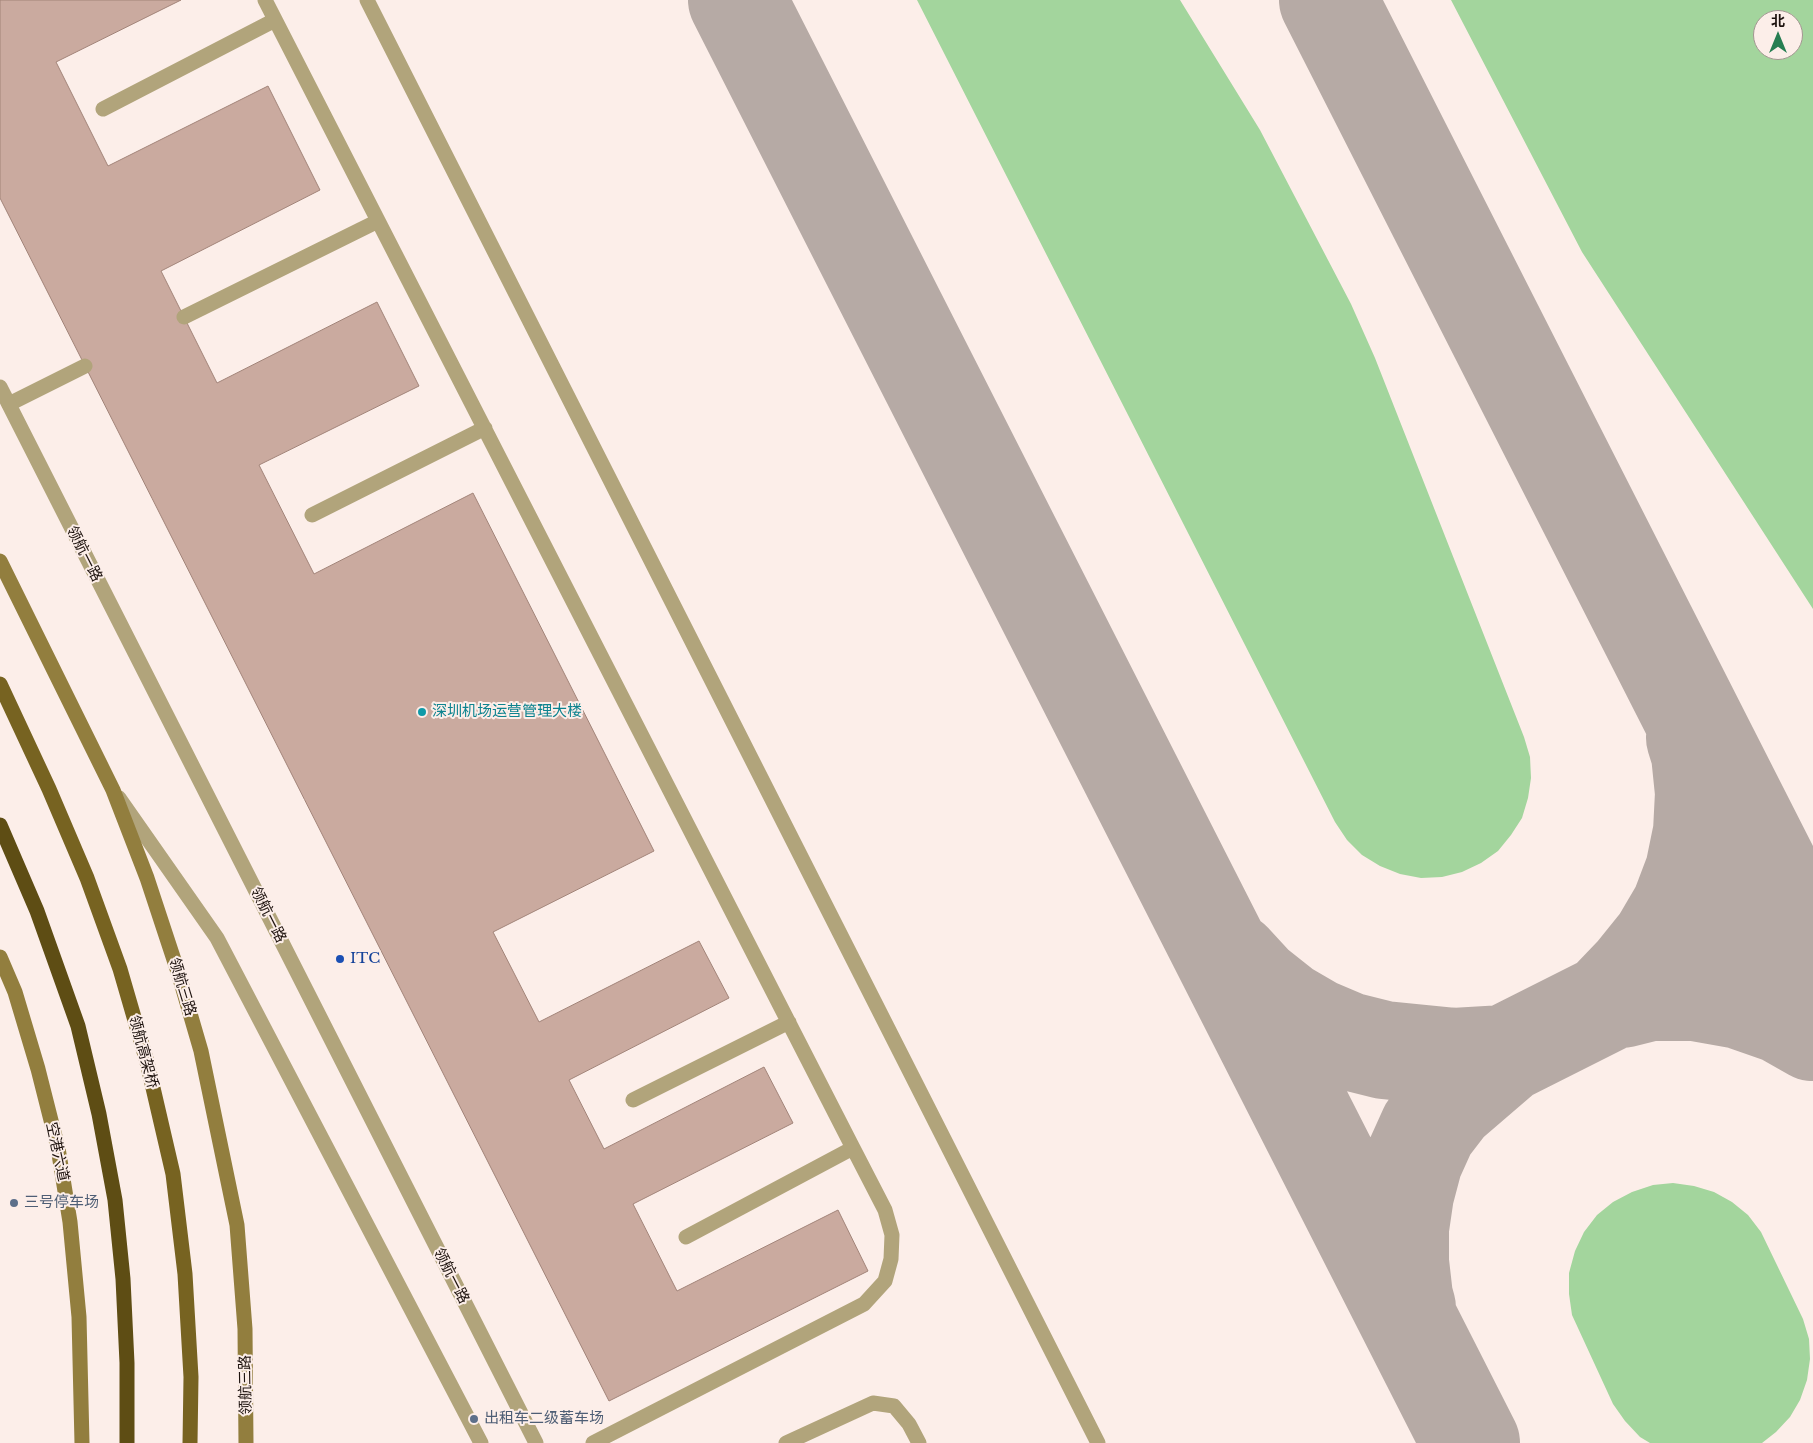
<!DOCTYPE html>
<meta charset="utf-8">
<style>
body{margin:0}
#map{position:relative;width:1813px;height:1443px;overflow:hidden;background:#fceee9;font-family:"Libre Baskerville","Noto Sans SC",serif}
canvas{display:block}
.north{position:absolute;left:1753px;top:10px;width:50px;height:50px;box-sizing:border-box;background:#fceee9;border:1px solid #a29691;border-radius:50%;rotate:0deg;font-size:14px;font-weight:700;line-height:20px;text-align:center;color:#1c110d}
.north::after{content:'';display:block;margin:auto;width:18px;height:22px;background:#277e52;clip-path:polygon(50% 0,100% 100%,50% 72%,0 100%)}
</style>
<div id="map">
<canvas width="1813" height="1443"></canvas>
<div class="north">北</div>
</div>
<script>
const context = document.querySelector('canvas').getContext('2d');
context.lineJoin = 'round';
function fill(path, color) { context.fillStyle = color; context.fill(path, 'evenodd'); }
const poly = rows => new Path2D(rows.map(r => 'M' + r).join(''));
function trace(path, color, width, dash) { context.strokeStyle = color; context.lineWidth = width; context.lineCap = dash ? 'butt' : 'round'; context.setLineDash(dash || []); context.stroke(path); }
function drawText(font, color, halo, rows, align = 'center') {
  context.font = font + ' "Libre Baskerville","Noto Sans SC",serif'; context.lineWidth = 4; context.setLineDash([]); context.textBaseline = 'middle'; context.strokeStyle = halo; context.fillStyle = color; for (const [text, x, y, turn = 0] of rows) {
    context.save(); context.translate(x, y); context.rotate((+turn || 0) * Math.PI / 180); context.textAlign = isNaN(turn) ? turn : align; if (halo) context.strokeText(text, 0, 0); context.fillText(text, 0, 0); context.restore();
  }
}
fill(poly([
 [917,0,1180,0,1260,130,1351,304,1375,358,1524,737,1530,757,1531,778,1528,798,1522,818,1511,835,1498,851,1481,863,1462,872,1442,877,1421,878,1400,874,1380,866,1362,855,1347,840,1335,822],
 [1451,0,1813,0,1813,609,1582,252],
 [1763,20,1793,20,1793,50,1763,50],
 [1673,1183,1694,1186,1714,1192,1732,1202,1748,1215,1761,1232,1803,1319,1809,1339,1810,1359,1807,1380,1800,1400,1790,1417,1776,1432,1762,1443,1650,1443,1640,1437,1625,1421,1613,1404,1572,1315,1569,1294,1569,1273,1575,1251,1584,1232,1597,1215,1613,1202,1632,1192,1653,1185]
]), '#a3d59d');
trace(poly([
 [737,0,1471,1443],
 [1328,0,1813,954],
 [1232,961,1255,986,1284,1009,1315,1027,1348,1041,1384,1050,1454,1057,1505,1054],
 [1613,996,1635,973,1660,942,1680,908,1694,871,1702,832,1704,793,1700,754,1695,738],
 [1622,999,1650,992,1695,992,1740,1000,1783,1015,1813,1032],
 [1407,1308,1404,1297,1400,1262,1400,1228,1405,1194,1414,1160,1428,1129,1448,1103,1505,1054,1813,899]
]), '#b6aaa5', 98);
const building = poly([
 [0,0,181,0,56,62,108,166,268,86,320,190,161,271,217,383,377,302,419,386,259,465,314,574,473,493,654,851,493,932,539,1022,699,941,729,998,569,1080,604,1149,764,1067,793,1123,633,1204,677,1291,838,1210,868,1271,609,1401,0,198,0,0]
]);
fill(building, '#caaa9f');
trace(building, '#a28479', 1);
trace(poly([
 [265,0,853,1148,885,1210,892,1235,891,1259,885,1281,864,1304,593,1443],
 [367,0,1098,1443],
 [103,109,275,20],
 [184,317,378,221],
 [9,404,85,366],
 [312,515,485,428],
 [119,798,217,938,481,1443],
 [633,1100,789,1022],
 [686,1237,853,1148],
 [786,1443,873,1403,894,1406,909,1424,919,1443]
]), '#b1a47b', 15);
trace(poly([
 [0,387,536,1443]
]), '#b1a47b', 15);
trace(poly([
 [0,561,113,790,147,878,178,972,201,1051,237,1225,245,1329,246,1443],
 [0,957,15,992,38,1069,58,1148,70,1222,79,1317,82,1443]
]), '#927e3e', 15);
trace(poly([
 [0,684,49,789,87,878,120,969,147,1062,173,1174,185,1274,191,1377,190,1443]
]), '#776321', 15);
trace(poly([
 [0,825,37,911,78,1026,99,1114,115,1200,123,1279,127,1363,127,1443]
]), '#5e4d14', 15);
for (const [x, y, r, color] of [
 [422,712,5,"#0f9aa8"],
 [340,959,5,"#1a4fb4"],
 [14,1203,5,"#5c6f8a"],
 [474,1419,5,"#5c6f8a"]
]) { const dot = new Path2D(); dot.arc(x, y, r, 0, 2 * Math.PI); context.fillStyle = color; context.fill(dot); trace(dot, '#fceee9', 2); }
drawText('15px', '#1c110d', '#fceee9', [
 ["领航一路",84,554,63],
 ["领航一路",268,915,63],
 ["领航三路",182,987,73],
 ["领航高架桥",143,1052,75],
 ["空港六道",57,1152,78],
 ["领航一路",451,1276,63],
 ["领航三路",246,1385,-91]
]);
drawText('15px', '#0d838f', '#fceee9', [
 ["深圳机场运营管理大楼",432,712]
], 'left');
drawText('15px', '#164399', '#fceee9', [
 ["ITC",350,959]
], 'left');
drawText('15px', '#4e5e75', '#fceee9', [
 ["三号停车场",24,1203],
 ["出租车二级蓄车场",484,1419]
], 'left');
</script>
